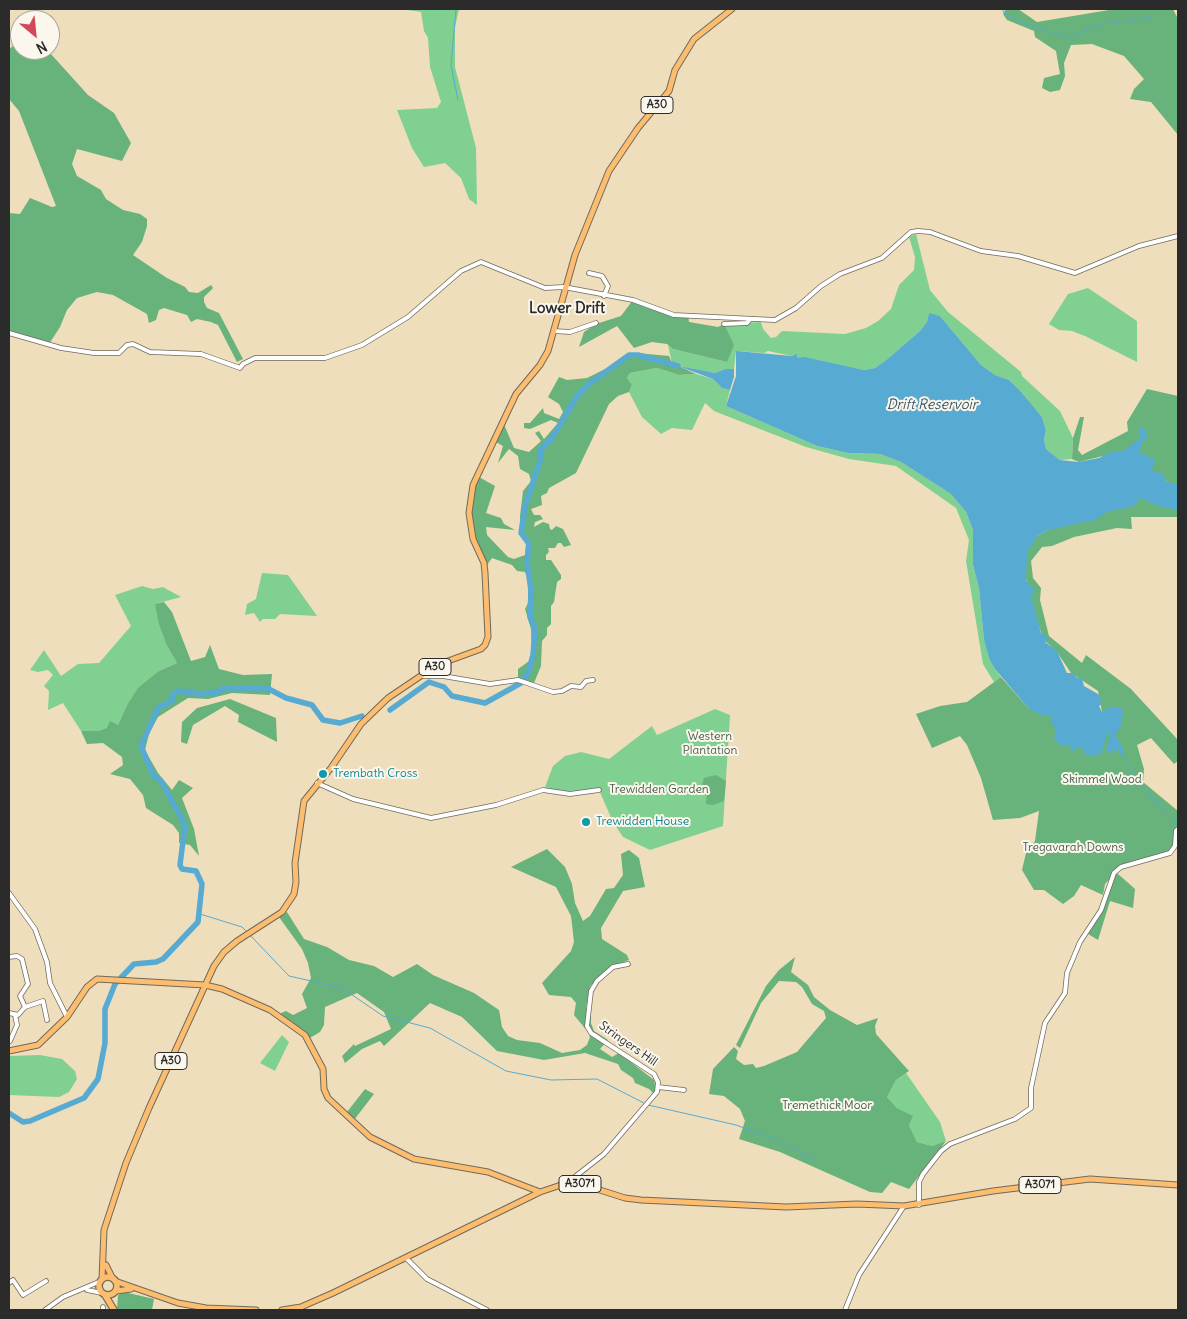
<!DOCTYPE html>
<style>
body{margin:0}
#map{position:relative;width:1187px;height:1319px;overflow:hidden;background:#efdebc;font-family:Delius,sans-serif}
canvas{display:block}
.frame{position:absolute;inset:0;border:10px solid #2b2b2b;pointer-events:none}
.north{position:absolute;left:10px;top:10px;width:50px;height:50px;box-sizing:border-box;background:#fbf7ec;border:1px solid #a8a59f;border-radius:50%;rotate:152deg;font-size:14px;font-weight:700;line-height:20px;text-align:center;color:#2b2b2b}
.north::after{content:'';display:block;margin:auto;width:18px;height:22px;background:#d1495b;clip-path:polygon(50% 0,100% 100%,50% 72%,0 100%)}
</style>
<div id="map">
<canvas width="1187" height="1319"></canvas>
<div class="frame"></div>
<div class="north">N</div>
</div>
<script>
const context = document.querySelector('canvas').getContext('2d');
context.lineJoin = 'round';
function fill(path, color) { context.fillStyle = color; context.fill(path, 'evenodd'); }
const poly = rows => new Path2D(rows.map(r => 'M' + r).join(''));
function trace(path, color, width, dash) { context.strokeStyle = color; context.lineWidth = width; context.lineCap = dash ? 'butt' : 'round'; context.setLineDash(dash || []); context.stroke(path); }
function drawText(font, color, halo, rows, align = 'center') {
  context.font = font + ' Delius,sans-serif'; context.lineWidth = 4; context.setLineDash([]); context.textBaseline = 'middle'; context.strokeStyle = halo; context.fillStyle = color; for (const [text, x, y, turn = 0] of rows) {
    context.save(); context.translate(x, y); context.rotate((+turn || 0) * Math.PI / 180); context.textAlign = isNaN(turn) ? turn : align; if (halo) context.strokeText(text, 0, 0); context.fillText(text, 0, 0); context.restore();
  }
}
fill(poly([
 [400,9,459,9,455,27,455,67,476,148,477,205,469,199,461,178,445,163,424,167,412,148,397,110,437,108,441,102,430,67,428,38,424,31,421,12],
 [916,234,930,290,948,312,1021,372,1022,376,1060,411,1073,438,1072,459,1060,460,1046,449,1044,439,1046,430,1042,417,1009,380,995,375,981,365,940,316,929,314,927,322,920,331,885,361,875,368,864,370,804,358,797,358,797,355,792,356,768,351,764,353,736,351,734,369,725,369,715,373,695,371,672,363,668,345,673,349,727,362,724,324,761,322,763,329,771,338,776,337,782,331,845,334,866,328,878,321,891,309,899,285,914,270,915,257,909,237],
 [1088,288,1137,321,1137,362,1085,336,1072,331,1059,330,1049,324,1068,294],
 [657,368,679,375,696,374,713,379,722,388,730,390,726,406,817,446,848,453,880,454,901,462,951,494,966,512,973,530,973,565,979,588,984,640,995,669,1001,677,994,682,983,664,966,561,969,540,956,508,896,466,849,459,806,447,714,411,705,403,692,430,672,428,661,434,642,417,629,392,632,385,627,378,630,373],
 [262,573,288,575,317,616,280,614,275,619,263,619,260,622,254,613,245,615,247,604,256,599],
 [142,586,153,589,163,587,181,597,155,604,167,646,177,663,159,671,126,707,118,725,98,731,81,731,63,703,48,710,49,691,44,686,53,675,48,670,38,672,30,670,44,650,61,676,78,664,99,663,131,626,115,595],
 [715,709,730,715,723,826,650,850,623,837,613,822,599,790,565,794,545,787,553,766,565,756,581,752,609,759,652,726,657,735],
 [282,1035,289,1042,275,1071,260,1063],
 [40,1055,62,1059,75,1071,77,1079,69,1092,59,1097,9,1095,9,1056],
 [906,1073,940,1122,946,1141,932,1146,917,1142,909,1125,912,1116,897,1108,887,1097,896,1080]
]), '#80d091');
fill(poly([
 [1006,9,1018,9,1037,22,1115,9,1173,9,1178,19,1178,135,1151,102,1130,99,1134,89,1144,79,1124,56,1092,44,1071,45,1064,63,1065,76,1060,90,1050,92,1042,88,1044,78,1060,74,1056,51,1035,37,1034,31,1007,20,1003,14],
 [20,37,20,50,45,50,50,53,88,95,114,113,131,143,122,161,77,149,72,164,77,176,101,190,106,199,123,210,140,214,147,219,147,226,142,242,133,255,167,278,185,287,189,292,198,293,211,285,213,288,204,297,204,302,207,308,219,313,243,359,237,362,218,325,211,322,197,319,191,322,187,315,164,308,159,310,156,320,149,323,147,314,113,295,97,292,77,298,67,310,60,327,49,344,9,333,9,213,20,214,30,198,52,207,56,206,19,111,9,99,9,47,11,48],
 [633,300,674,315,688,315,689,322,718,327,724,324,734,345,727,362,673,349,667,344,652,342,634,348,617,326,579,347,584,332,596,324,621,316],
 [637,353,669,356,672,363,696,374,679,375,657,368,630,373,627,378,632,385,629,392,618,396,609,404,576,473,549,488,547,493,541,496,542,505,531,509,534,515,540,515,543,519,535,522,534,527,543,522,549,524,550,529,552,530,556,526,563,529,571,545,564,547,561,543,558,543,555,548,548,548,549,552,546,555,546,560,551,560,561,575,561,579,557,582,554,602,551,606,551,624,547,628,547,635,542,641,541,666,534,683,518,680,518,669,532,659,531,629,525,609,528,603,528,581,525,572,517,571,512,565,492,558,487,565,475,539,470,511,474,487,479,477,495,486,486,513,501,518,504,524,515,530,486,527,487,535,508,557,514,559,525,555,526,543,521,533,520,516,523,491,531,481,529,474,520,469,518,456,509,449,498,463,503,446,494,441,503,422,514,448,529,452,541,441,535,433,539,431,544,439,558,423,551,420,530,429,524,428,524,423,530,423,543,408,544,413,559,419,563,412,559,404,548,397,559,377,567,380,587,378],
 [1147,389,1178,396,1178,489,1123,451,1079,462,1072,459,1073,438,1080,417,1084,417,1078,450,1082,455,1128,431,1127,422],
 [1178,490,1178,517,1131,517,1132,529,1117,528,1074,537,1052,546,1042,547,1031,561,1033,578,1041,588,1040,600,1049,636,1082,663,1086,655,1131,689,1178,740,1178,761,1174,764,1151,738,1137,745,1144,769,1143,782,1178,811,1178,845,1170,853,1121,867,1105,884,1103,895,1081,885,1074,896,1063,904,1044,890,1034,890,1022,870,1026,853,1035,841,1039,811,1020,818,993,820,981,778,967,745,960,736,932,748,916,714,940,706,967,702,1001,677,1029,709,1102,712,1098,691,1071,673,1057,652,1044,640,1033,610,1021,557,1037,536,1048,530,1140,498],
 [164,602,172,612,191,661,205,657,210,645,219,669,243,675,272,674,270,695,232,693,208,699,188,698,158,717,149,734,145,750,158,773,172,790,179,780,193,788,182,798,194,829,199,856,190,845,179,843,179,833,173,825,146,808,143,795,130,779,110,774,123,765,122,757,103,743,87,744,81,731,98,731,107,728,110,721,118,725,126,707,138,688,159,671,177,663,167,646,159,624,155,604],
 [230,699,276,718,277,742,238,722,239,715,225,706,193,725,187,744,181,742,182,722,197,708],
 [716,775,726,781,724,801,713,805,706,804,707,792,702,785,704,778],
 [547,849,565,867,572,884,575,903,583,921,590,916,606,889,614,888,623,875,621,854,629,850,639,858,645,887,623,891,601,928,602,939,627,955,629,960,610,967,590,986,586,1008,591,1010,591,1023,594,1031,608,1040,600,1049,612,1057,619,1053,654,1080,656,1090,653,1093,649,1089,635,1083,633,1078,621,1070,618,1064,585,1053,544,1060,497,1051,462,1017,430,1003,384,1046,380,1041,362,1049,345,1063,342,1056,354,1044,355,1046,391,1029,384,1012,357,993,325,1007,324,1025,320,1032,308,1039,294,1024,279,1014,286,1011,293,1015,307,1008,302,994,311,978,308,963,302,949,279,917,287,912,304,939,327,947,349,960,374,966,393,977,417,964,433,975,474,993,499,1010,502,1027,508,1036,517,1040,540,1043,562,1053,580,1050,587,1045,590,1037,588,1032,574,1015,576,1003,571,997,549,995,542,983,571,951,574,942,571,916,556,887,511,867],
 [1117,873,1135,889,1133,908,1110,901,1098,940,1088,934,1103,911,1113,879],
 [795,957,791,972,808,985,814,997,830,1010,857,1025,878,1018,875,1026,876,1034,909,1071,896,1080,887,1097,897,1108,913,1116,909,1125,917,1142,932,1146,946,1141,909,1189,891,1182,882,1193,870,1192,780,1152,739,1139,745,1121,740,1109,724,1096,709,1094,713,1069,734,1047,738,1051,736,1059,744,1065,753,1064,756,1068,764,1066,797,1052,826,1018,824,1011,812,1004,802,987,796,982,779,981,761,1003,740,1048,736,1045,766,986,779,970],
 [365,1089,374,1094,354,1120,347,1112],
 [124,1292,154,1299,152,1310,117,1310,118,1295]
]), '#68b27b');
fill(poly([
 [929,313,940,316,981,365,995,375,1009,380,1020,391,1042,417,1046,430,1044,439,1046,449,1060,460,1079,462,1099,458,1113,451,1123,451,1139,439,1140,427,1147,431,1145,435,1148,434,1148,438,1142,441,1140,451,1141,455,1148,454,1148,457,1153,458,1155,463,1151,470,1163,474,1166,481,1173,484,1178,483,1178,510,1159,506,1140,498,1134,506,1107,512,1095,520,1048,530,1037,536,1031,547,1027,550,1026,581,1035,591,1031,596,1041,633,1049,639,1045,642,1057,651,1067,673,1074,673,1076,677,1082,679,1084,686,1098,694,1102,699,1100,700,1102,704,1099,706,1102,712,1105,712,1105,709,1109,707,1121,708,1123,712,1121,726,1115,735,1123,748,1123,757,1118,749,1111,753,1106,752,1110,734,1108,732,1101,754,1092,756,1084,754,1082,748,1079,747,1072,751,1068,744,1060,746,1054,737,1056,729,1050,721,1052,716,1043,716,1029,709,995,669,990,660,984,640,979,588,973,565,973,530,966,512,951,494,901,462,880,454,848,453,817,446,726,406,736,376,736,351,792,356,797,354,797,358,804,357,864,370,875,368,885,361,920,331,927,322],
 [678,366,715,373,725,369,734,369,734,377,730,390,722,388,713,379]
]), '#57aad2');
trace(poly([
 [456,9,451,65,458,100],
 [1002,9,1005,14,1026,24,1067,38,1103,24,1151,18],
 [9,185,9,187],
 [1123,754,1137,782,1171,818,1178,821],
 [200,914,242,927,247,932],
 [250,935,289,976,342,988,383,1016,430,1028,506,1071,551,1080,597,1079,644,1103],
 [648,1105,736,1125,777,1140,815,1160]
]), '#57aad2', 1);
trace(poly([
 [523,680,528,673,533,655,535,630,530,617,531,591,527,561,529,544,521,533,525,506,540,461,541,449,552,438,577,396,590,383,629,355,638,355,678,366],
 [390,710,429,682,444,687,452,696,485,703,521,683],
 [9,1113,23,1122,30,1121,84,1098,98,1079,105,1043,105,1009,115,984,134,964,156,962,163,959,198,922,202,884,196,871,182,869,180,865,185,825,161,781,153,775,141,746,158,708,172,701,173,694,179,691,201,694,218,692,223,688,267,688,286,698,312,705,323,720,340,723,362,716]
]), '#57aad2', 5.5);
const minor = poly([
 [589,273,602,276,608,286,604,296],
 [724,324,747,323,750,319],
 [554,331,570,332,596,323],
 [9,333,61,348,94,353,119,353,127,345,133,344,150,352,201,354,240,368,243,364,255,358,325,358,362,345,408,317,461,271,481,262,545,288,564,287,633,300,674,315,775,320,796,308,821,286,840,274,882,258,911,232,918,231,930,232,981,251,1018,256,1075,273,1139,246,1178,236],
 [422,676,443,676,490,684,518,680,553,692,562,691,571,686,581,687,586,681,593,680],
 [317,783,353,799,431,818,496,805,543,790,570,794,599,790],
 [9,893,35,929,47,962,50,983,67,1017],
 [9,957,17,956,22,959,28,984,20,996,25,1007],
 [25,1007,43,1001,47,1020],
 [9,1013,18,1015,25,1007],
 [10,1041,17,1025,15,1015],
 [658,1087,684,1090],
 [567,1183,604,1154,657,1092,658,1082,654,1074,591,1033,587,1026,591,991,597,981,613,967,628,964],
 [919,1205,919,1182,923,1174,941,1151,950,1144,1015,1119,1031,1108,1031,1088,1045,1023,1065,993,1067,973,1080,942,1101,910,1114,873,1121,867,1170,853,1175,846,1176,831,1178,829],
 [406,1258,427,1279,487,1310],
 [9,1283,13,1280,23,1295,46,1281],
 [87,1290,102,1293],
 [103,1307,103,1310],
 [45,1310,63,1297,101,1281],
 [845,1310,859,1275,904,1206]
]);
const major = poly([
 [9,1051,38,1045,67,1017,87,987,97,979,205,985,222,989,270,1010,305,1035,323,1069,324,1089,328,1098,370,1137,414,1159,488,1172,540,1192],
 [106,1265,113,1279],
 [102,1279,104,1230,126,1163,149,1108,214,966,224,952,237,941,282,912,294,894,296,882,295,863,304,801,331,768,361,724,388,698,437,665,481,649,485,645,488,637,485,573,484,563,473,539,469,513,473,485,516,394,540,365,548,351,575,255,609,171,638,128,669,91,675,70,694,39,732,9],
 [115,1281,178,1303,206,1308,256,1310],
 [116,1291,131,1289],
 [282,1310,301,1307,333,1293,540,1192,567,1183,584,1185,625,1198,641,1200,786,1207,857,1204,904,1206,993,1191,1090,1179,1178,1185]
]);
const highway = poly([
 '99 1286a9 9 0 1 1 18 0a9 9 0 1 1-18 0Z',
 [105,1295,114,1310]
]);
trace(minor, '#706a5e', 5.5);
trace(major, '#706a5e', 7);
trace(highway, '#706a5e', 8);
trace(minor, '#fff', 4);
trace(major, '#fcbd6f', 5);
trace(highway, '#fcbd6f', 5.5);
for (const [x, y, r, color] of [
 [323,774,5,"#0f9aa8"],
 [586,822,5,"#0f9aa8"]
]) { const dot = new Path2D(); dot.arc(x, y, r, 0, 2 * Math.PI); context.fillStyle = color; context.fill(dot); trace(dot, '#fbf7ec', 2); }
for (const [x, y, w] of [
 [657,105,32],
 [435,667,32],
 [171,1061,32],
 [580,1184,42],
 [1040,1185,42]
]) { const box = new Path2D(); box.roundRect(x - w / 2, y - 8.5, w, 17, 4); context.fillStyle = '#fbf7ec'; context.fill(box); trace(box, '#2b2b2b', 1); }
drawText('bold 11px', '#2b2b2b', null, [
 ["A30",657,105],
 ["A30",435,667],
 ["A30",171,1061],
 ["A3071",580,1184],
 ["A3071",1040,1185]
]);
drawText('12px', '#445d4a', '#fbf7ec', [
 ["Western",710,737],
 ["Plantation",710,751],
 ["Skimmel Wood",1102,780],
 ["Trewidden Garden",659,790],
 ["Tregavarah Downs",1073,848],
 ["Tremethick Moor",827,1106]
]);
drawText('12px', '#0d838f', '#fbf7ec', [
 ["Trembath Cross",333,774],
 ["Trewidden House",596,822]
], 'left');
drawText('12px', '#2b2b2b', '#fbf7ec', [
 ["Stringers Hill",628,1044,35]
]);
drawText('italic 14px', '#3a5765', '#fbf7ec', [
 ["Drift Reservoir",932,405]
]);
drawText('bold 15px', '#2b2b2b', '#fbf7ec', [
 ["Lower Drift",567,309]
]);
</script>
